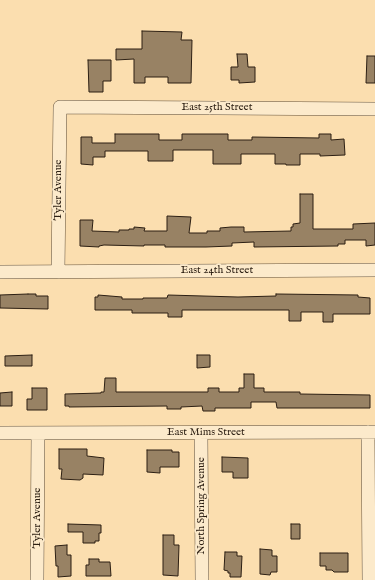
<!DOCTYPE html>
<style>
body{margin:0}
canvas{display:block;background:#fbdeaf}
</style>
<canvas width="375" height="580"></canvas>
<script>
const context = document.querySelector('canvas').getContext('2d');
context.lineJoin = 'round';
function fill(path, color) { context.fillStyle = color; context.fill(path, 'evenodd'); }
const poly = rows => new Path2D(rows.map(r => 'M' + r).join(''));
function trace(path, color, width, dash) { context.strokeStyle = color; context.lineWidth = width; context.lineCap = dash ? 'butt' : 'round'; context.setLineDash(dash || []); context.stroke(path); }
function drawText(font, color, halo, rows, align = 'center') {
  context.font = font + ' "IM FELL English",serif'; context.lineWidth = 3.5; context.setLineDash([]); context.textBaseline = 'middle'; context.strokeStyle = halo; context.fillStyle = color; for (const [text, x, y, turn = 0] of rows) {
    context.save(); context.translate(x, y); context.rotate((+turn || 0) * Math.PI / 180); context.textAlign = isNaN(turn) ? turn : align; if (halo) context.strokeText(text, 0, 0); context.fillText(text, 0, 0); context.restore();
  }
}
const building = poly([
 [142,31,182,32,181,40,192,40,191,83,168,83,168,77,145,77,145,83,134,83,134,59,116,60,116,49,142,49,142,31],
 [237,54,247,54,248,67,255,67,255,82,239,83,239,80,231,80,231,67,238,67,237,54],
 [367,56,375,56,375,83,366,83,367,56],
 [88,60,111,60,111,81,103,81,103,92,89,92,88,60],
 [115,134,159,134,159,140,182,140,182,134,228,134,228,140,252,140,252,137,319,138,319,134,331,134,331,140,344,139,345,155,320,156,320,154,300,154,300,165,286,165,286,164,275,164,275,154,241,154,241,164,213,164,213,150,173,150,173,161,148,161,148,151,105,151,105,157,93,157,93,165,81,164,81,137,92,137,92,143,115,143,115,134],
 [300,194,313,194,313,229,353,229,353,224,375,223,375,245,366,246,366,240,345,240,345,244,338,244,338,246,254,247,254,242,232,243,232,246,206,247,165,247,165,245,144,245,144,246,104,245,99,246,99,247,80,246,80,220,93,220,92,231,119,232,119,230,129,230,129,229,134,229,134,227,145,228,144,231,167,231,167,216,191,217,189,233,207,233,207,231,220,231,220,228,231,227,244,227,244,232,291,231,291,227,293,227,293,224,300,223,300,194],
 [28,294,36,294,36,296,48,296,48,309,0,308,0,295,28,294],
 [276,294,358,295,358,297,370,298,370,314,333,314,333,322,323,322,323,312,301,312,301,321,289,321,289,310,182,310,182,317,168,317,168,313,132,313,132,310,95,310,95,297,98,297,98,295,122,297,122,299,143,299,143,298,167,298,168,295,238,297,276,296,276,294],
 [32,355,32,366,5,366,5,356,32,355],
 [197,355,210,355,210,367,197,368,197,355],
 [244,374,254,374,254,388,264,388,264,392,300,392,300,394,370,395,370,408,277,408,276,402,251,402,251,408,215,408,215,411,203,411,202,406,181,407,181,409,167,409,167,406,69,407,69,406,65,406,65,394,101,393,101,392,104,392,105,378,116,378,116,392,208,392,208,388,219,388,219,392,239,392,239,388,244,388,244,374],
 [32,388,47,388,47,410,27,410,27,399,32,399,32,388],
 [12,392,12,406,0,406,0,393,12,392],
 [59,449,87,449,87,456,104,458,103,475,83,474,83,478,80,480,61,479,62,469,59,469,59,449],
 [147,450,172,450,172,452,179,452,179,467,160,467,160,473,147,472,147,450],
 [222,457,248,458,248,478,233,478,233,472,222,472,222,457],
 [68,524,101,525,101,533,99,533,99,541,95,541,95,543,83,543,83,532,68,532,68,524],
 [291,524,300,524,300,539,291,539,291,524],
 [163,535,174,535,174,545,179,545,178,576,163,575,163,535],
 [67,545,67,555,71,555,71,576,58,577,58,566,56,566,55,546,67,545],
 [260,549,272,550,272,556,277,556,277,572,271,572,270,575,260,574,260,549],
 [225,552,237,552,237,556,242,556,241,577,230,577,230,573,228,573,228,571,224,570,225,552],
 [320,553,348,553,348,572,334,572,332,570,326,570,326,566,320,566,320,553],
 [89,559,99,559,99,562,110,562,111,576,86,576,86,565,89,565,89,559]
]);
fill(building, '#988264');
trace(building, '#2c1f13', 1);
const minor = poly([
 [0,272,375,270],
 [58,272,60,107,375,109],
 [368,432,369,580],
 [0,433,375,432],
 [201,433,202,580],
 [37,580,38,433]
]);
trace(minor, '#604f3a', 14);
trace(minor, '#fceacb', 13);
drawText('11px', '#2c1f13', '#fceacb', [
 ["East 25th Street",217,108],
 ["Tyler Avenue",59,190,-90],
 ["East 24th Street",217,271],
 ["East Mims Street",206,433],
 ["North Spring Avenue",202,506,-90],
 ["Tyler Avenue",38,518,-90]
]);
</script>
